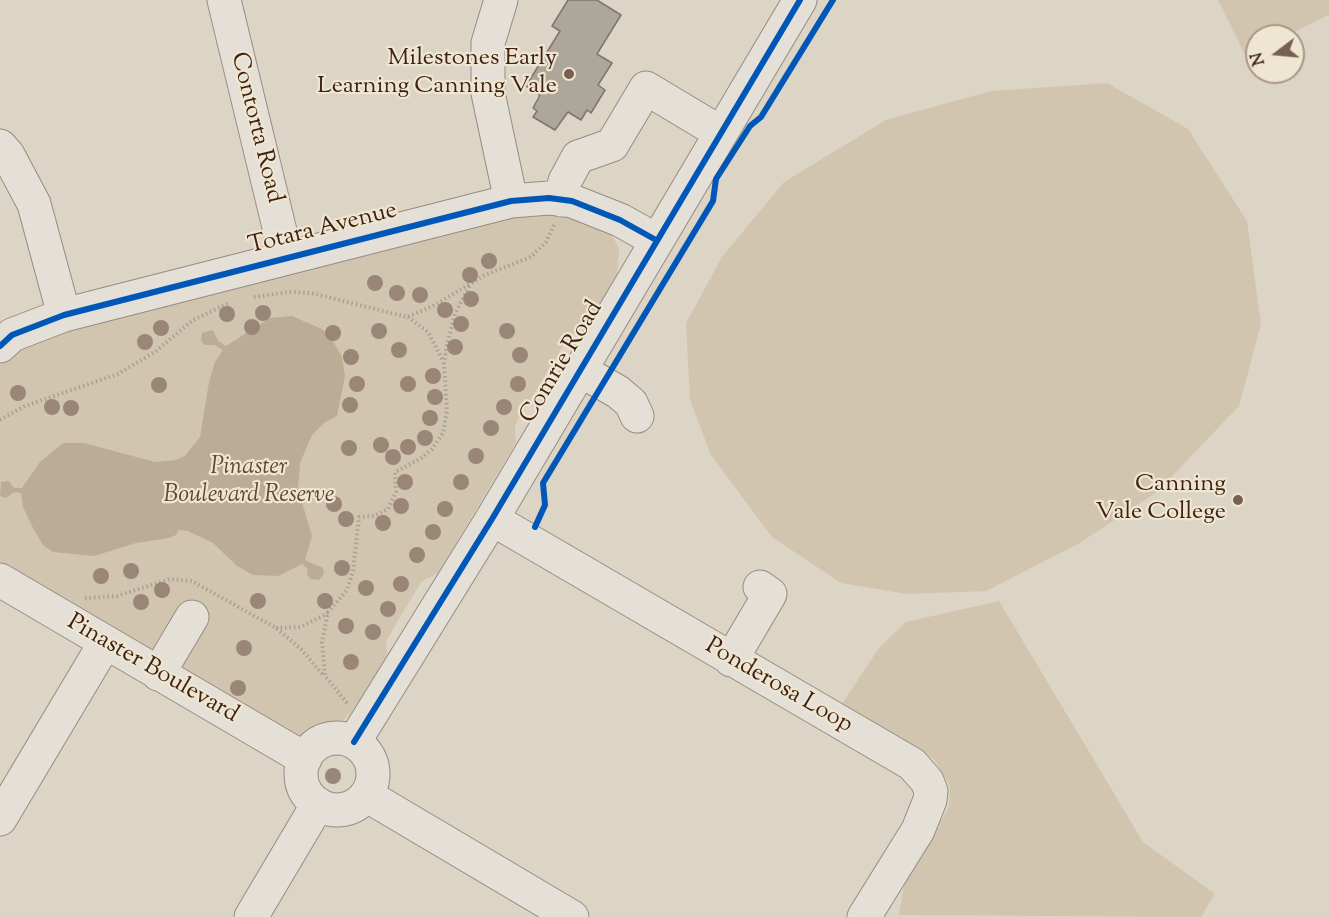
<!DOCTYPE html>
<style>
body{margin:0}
#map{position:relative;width:1329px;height:917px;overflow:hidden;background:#dcd4c4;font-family:"Sorts Mill Goudy",serif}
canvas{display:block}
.north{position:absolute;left:1245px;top:24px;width:60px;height:60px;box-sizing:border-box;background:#efe6d2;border:2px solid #a99786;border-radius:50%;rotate:254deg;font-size:16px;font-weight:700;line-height:24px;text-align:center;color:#402113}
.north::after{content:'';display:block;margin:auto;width:21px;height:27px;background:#776051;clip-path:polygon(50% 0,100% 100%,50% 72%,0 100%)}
</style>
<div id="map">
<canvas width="1329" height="917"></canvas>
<div class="north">N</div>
</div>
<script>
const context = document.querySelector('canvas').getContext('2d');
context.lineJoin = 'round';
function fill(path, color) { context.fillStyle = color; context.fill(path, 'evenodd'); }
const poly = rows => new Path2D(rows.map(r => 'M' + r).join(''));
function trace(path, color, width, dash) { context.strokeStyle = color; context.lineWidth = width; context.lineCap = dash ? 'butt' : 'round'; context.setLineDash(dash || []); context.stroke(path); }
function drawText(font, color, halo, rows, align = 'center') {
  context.font = font + ' "Sorts Mill Goudy",serif'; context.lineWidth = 4.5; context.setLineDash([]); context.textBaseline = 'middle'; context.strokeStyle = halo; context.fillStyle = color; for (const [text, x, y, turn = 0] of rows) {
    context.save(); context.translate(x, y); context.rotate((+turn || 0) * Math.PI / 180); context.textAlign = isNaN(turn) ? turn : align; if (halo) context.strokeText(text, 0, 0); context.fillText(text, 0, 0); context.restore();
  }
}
fill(poly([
 [1218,0,1329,0,1329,15,1285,36,1257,36,1257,50,1245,55],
 [1107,83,1188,129,1247,221,1261,324,1239,406,1157,492,1078,544,986,591,907,594,841,583,772,537,711,455,690,400,686,323,722,257,784,182,886,120,991,91],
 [552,211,610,232,619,248,617,275,585,327,569,336,515,425,516,443,438,573,421,582,386,641,387,657,374,680,349,715,329,732,314,737,291,735,0,566,0,356,21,342,506,214],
 [999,601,1143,842,1215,894,1201,917,899,915,904,884,949,807,950,786,935,760,842,704,879,648,906,622]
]), '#d2c5af');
fill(poly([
 [292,316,322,329,334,343,342,357,345,376,337,416,324,423,312,435,300,463,298,489,312,536,305,560,323,568,324,574,319,580,311,579,307,575,308,569,302,564,278,576,253,575,237,566,213,543,188,531,179,530,176,535,169,538,136,543,94,556,53,552,43,545,33,528,23,507,21,493,14,492,6,498,0,496,1,482,9,481,14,488,22,488,40,462,63,443,84,443,155,462,176,460,185,456,200,437,209,382,215,362,223,350,215,345,205,345,201,341,202,333,213,330,218,341,226,346,270,318]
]), '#bcab95');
const building = poly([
 [568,0,597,0,621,15,597,54,612,63,598,85,605,90,591,113,587,110,581,120,568,112,555,130,533,117,537,111,533,108,540,95,526,86,560,31,552,26,568,0]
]);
fill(building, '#ada69a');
trace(building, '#7e756b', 1.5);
const minor = poly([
 [224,0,286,256],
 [501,0,488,43,488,93,511,201],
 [0,146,8,155,34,204,64,315],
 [561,200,565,181,578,157,612,145,646,88,721,133],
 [0,346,12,335,64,315,511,201,549,198,572,201,620,220,656,240],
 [580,370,618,392,631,403,637,416],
 [492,519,912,764,927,781,931,791,930,800,918,830,864,917],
 [0,580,305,759],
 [731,660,770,594,760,587],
 [158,674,192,617],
 '301 774a36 36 0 1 1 72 0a36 36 0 1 1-72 0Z',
 [354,742,492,519,800,0],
 [366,795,572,917],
 [0,819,105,643],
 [251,917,318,804]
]);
trace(minor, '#958c81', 35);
trace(poly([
 [254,297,289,292,311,293,407,317,433,306,485,275,531,257,546,242,554,225],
 [408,317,428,332,443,361],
 [0,420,25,406,118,374,155,352,193,320,229,303],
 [85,598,117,596,170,579,192,581,276,628,302,650,324,676],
 [276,628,300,627,328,613],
 [347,703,325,676,322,642,328,612,347,590,353,571,359,517,374,516,388,509,396,492,395,472,420,459,432,449,443,433,447,410,444,363,447,345,455,314,470,285]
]), '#a7a099', 4, [1.5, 3]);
trace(minor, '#e4e0d8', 33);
trace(poly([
 [0,346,12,335,64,315,511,201,549,198,572,201,620,220,656,240],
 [535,527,545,505,543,483,713,201,716,179,750,126,761,117,833,0],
 [354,742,492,519,800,0]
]), '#0057b8', 6);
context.fillStyle = '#998676';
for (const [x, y] of [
 [489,261],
 [470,275],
 [375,283],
 [397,293],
 [420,295],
 [471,299],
 [445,310],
 [263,313],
 [227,314],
 [461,324],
 [252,327],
 [161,328],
 [379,331],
 [507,331],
 [333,333],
 [145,342],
 [455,347],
 [399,350],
 [520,355],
 [351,357],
 [433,376],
 [357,384],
 [408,384],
 [518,384],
 [159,385],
 [18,393],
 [435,397],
 [350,405],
 [52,407],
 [504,407],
 [71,408],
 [430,418],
 [491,428],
 [425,438],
 [381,445],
 [408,447],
 [349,448],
 [476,456],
 [393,457],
 [405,482],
 [461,482],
 [334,504],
 [401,506],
 [445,509],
 [346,519],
 [383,523],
 [433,532],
 [417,555],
 [342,568],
 [131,571],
 [101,576],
 [401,584],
 [366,588],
 [162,590],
 [258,601],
 [325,601],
 [141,602],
 [388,609],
 [346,626],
 [373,632],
 [244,648],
 [351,662],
 [238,688],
 [333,776]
]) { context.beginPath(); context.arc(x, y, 8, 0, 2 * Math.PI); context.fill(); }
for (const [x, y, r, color] of [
 [569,74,6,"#776051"],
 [1238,500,6,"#776051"]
]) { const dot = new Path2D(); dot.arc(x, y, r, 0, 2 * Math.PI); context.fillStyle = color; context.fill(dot); trace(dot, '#efe6d2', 2); }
drawText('24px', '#402113', '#efe6d2', [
 ["Milestones Early",557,60],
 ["Learning Canning Vale",557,88],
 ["Canning",1226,486],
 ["Vale College",1226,514]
], 'right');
drawText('24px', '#402113', '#efe6d2', [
 ["Contorta Road",255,128,76],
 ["Totara Avenue",323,230,-14],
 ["Comrie Road",563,363,-59],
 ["Pinaster Boulevard",152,670,30],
 ["Ponderosa Loop",778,687,30]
]);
drawText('italic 24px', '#624736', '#efe6d2', [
 ["Pinaster",249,469],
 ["Boulevard Reserve",249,497]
]);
</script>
